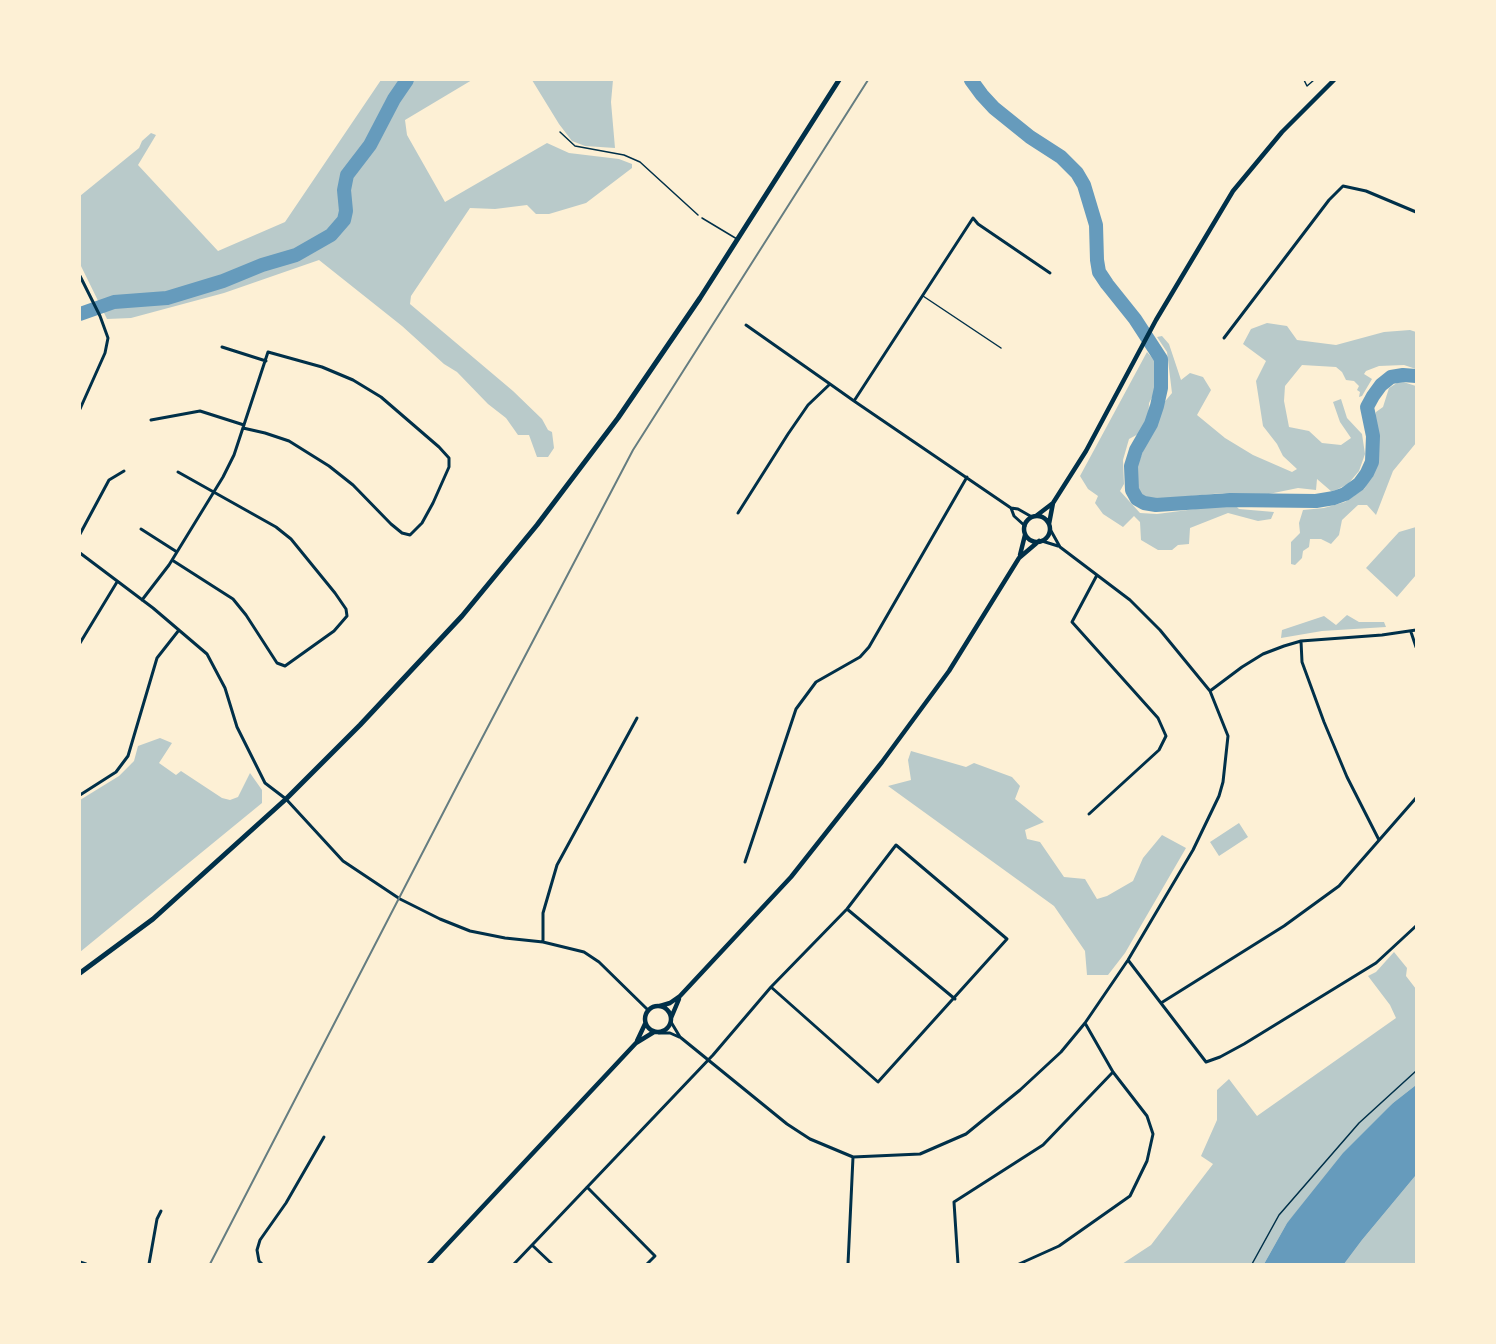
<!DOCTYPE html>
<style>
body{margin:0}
#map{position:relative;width:1496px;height:1344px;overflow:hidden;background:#fdf0d5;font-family:"Titillium Web",sans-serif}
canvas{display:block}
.frame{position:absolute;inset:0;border:81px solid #fdf0d5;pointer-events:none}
</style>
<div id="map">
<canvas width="1496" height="1344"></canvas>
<div class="frame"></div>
</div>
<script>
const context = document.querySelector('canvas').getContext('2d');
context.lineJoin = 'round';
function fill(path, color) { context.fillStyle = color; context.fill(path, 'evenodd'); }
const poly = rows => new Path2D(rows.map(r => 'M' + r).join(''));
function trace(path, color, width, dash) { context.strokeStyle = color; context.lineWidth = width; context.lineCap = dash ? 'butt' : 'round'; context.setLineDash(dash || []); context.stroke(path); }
fill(poly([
 [381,80,472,80,405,120,407,135,445,202,547,143,569,153,619,159,632,164,632,168,586,203,549,214,536,214,527,205,495,209,470,208,411,296,410,304,513,391,542,419,548,430,552,432,554,448,548,457,537,457,529,435,518,435,506,418,488,404,457,372,444,364,402,326,319,260,224,293,131,318,107,319,80,264,80,196,139,148,142,141,151,133,156,135,138,165,218,251,285,222],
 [532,80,613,80,611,102,615,148,585,146,572,141,559,124],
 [1267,323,1287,326,1297,340,1336,345,1384,332,1410,330,1416,332,1416,369,1404,365,1379,366,1366,371,1364,374,1372,379,1362,396,1359,397,1360,392,1357,390,1359,386,1354,381,1346,380,1342,372,1336,367,1302,365,1285,386,1284,401,1289,427,1309,431,1322,443,1341,445,1351,438,1340,422,1333,402,1341,399,1347,418,1362,434,1365,454,1359,471,1348,484,1332,492,1317,479,1316,490,1298,488,1259,496,1223,493,1150,500,1138,495,1135,483,1137,466,1162,405,1172,393,1167,352,1157,337,1162,336,1169,344,1181,380,1190,373,1203,377,1211,390,1197,415,1225,438,1253,455,1292,472,1297,469,1283,456,1277,444,1263,426,1256,381,1266,361,1243,344,1251,329],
 [1147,352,1154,360,1157,372,1156,390,1149,403,1148,421,1142,432,1129,439,1123,460,1124,484,1120,491,1140,513,1157,514,1234,504,1239,509,1274,512,1271,519,1258,521,1228,513,1190,528,1189,544,1178,545,1172,550,1158,550,1141,540,1140,522,1134,516,1123,527,1103,514,1095,503,1098,496,1088,489,1080,476],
 [1400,381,1416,386,1416,443,1393,471,1376,515,1367,505,1358,505,1342,520,1339,535,1331,544,1321,539,1310,539,1309,547,1303,551,1302,558,1295,565,1291,564,1291,542,1300,533,1299,523,1303,510,1324,508,1345,502,1365,488,1373,466,1378,460,1378,439,1373,421,1376,412,1383,407,1389,388],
 [1416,527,1416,575,1397,597,1366,568,1399,532],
 [1347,615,1359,622,1384,622,1386,627,1322,631,1281,638,1282,630,1324,616,1336,625],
 [160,738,172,743,159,763,176,775,181,771,222,798,230,800,238,797,250,773,262,790,262,803,80,952,80,800,119,776,134,761,138,746],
 [911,751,966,767,974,763,1012,777,1020,786,1015,799,1044,822,1025,830,1027,839,1040,842,1064,877,1085,879,1097,899,1107,896,1133,881,1143,858,1162,835,1186,848,1125,953,1108,975,1087,975,1085,951,1054,906,888,786,911,780,908,760],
 [1239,823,1248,837,1219,856,1210,842],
 [1394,952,1407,968,1406,976,1416,989,1416,1085,1393,1103,1287,1223,1264,1264,1122,1264,1151,1245,1213,1164,1201,1156,1217,1120,1217,1090,1229,1079,1257,1116,1396,1018,1390,1005,1368,976,1376,972],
 [1416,1175,1416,1264,1344,1264,1362,1240]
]), '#b9caca');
fill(poly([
 [1416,1085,1416,1175,1362,1240,1344,1264,1264,1264,1287,1223,1343,1153,1393,1103]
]), '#669bbc');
trace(poly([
 [971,80,982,95,994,108,1030,137,1061,157,1077,173,1084,185,1096,225,1097,260,1099,272,1107,284,1135,319,1161,359,1161,388,1157,406,1151,424,1136,450,1131,466,1132,490,1137,499,1144,503,1156,505,1230,500,1316,501,1334,498,1345,494,1359,484,1367,473,1372,462,1373,436,1367,407,1373,396,1381,385,1391,377,1403,375,1416,376],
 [80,314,114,302,167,298,223,281,262,265,296,255,331,235,344,220,346,211,344,190,347,175,370,145,394,99,407,80]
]), '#669bbc', 14);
trace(poly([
 [1304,80,1307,86,1314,80],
 [560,132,575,146,624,155,640,162,698,215],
 [1252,1264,1279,1215,1359,1123,1416,1071]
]), '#003049', 1.5);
trace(poly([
 [702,218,737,239],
 [923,296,1001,348]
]), '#003049', 1.5);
trace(poly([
 [80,276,100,316,108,338,105,353,80,409],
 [746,325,830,384],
 [1224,338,1329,200,1343,186,1366,191,1416,212],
 [222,347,266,361],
 [151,420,200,411,244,425],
 [1011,508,1014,516,1025,526],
 [738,513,788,434,808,405,830,384,854,401],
 [1032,517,1018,509,1011,508,854,401,973,218,978,224,1050,273],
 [141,529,177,552],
 [80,534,109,480,124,471],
 [1042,541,1058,546],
 [80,553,153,608,207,654,225,688,237,727,265,783,286,799,343,861,400,899,440,919,470,931,505,938,543,942,584,952,599,962,648,1010],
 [172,560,233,599,246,615,277,663,285,666,334,631,347,616,346,609,335,593,291,539,276,527,178,472],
 [142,600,169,565,223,477,234,455,268,352,322,367,353,380,381,397,439,447,449,458,449,467,433,503,422,523,410,535,402,533,391,524,353,485,329,466,289,441,265,433,243,428],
 [1411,632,1416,647],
 [1301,641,1302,662,1324,722,1347,777,1379,840],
 [80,643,117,582],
 [1210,691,1242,667,1263,654,1284,646,1301,641,1382,635,1416,630],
 [80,795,116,772,128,756,157,658,179,630],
 [1089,814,1159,750,1166,736,1158,718,1072,622,1097,575],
 [745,862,796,709,816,682,860,657,869,647,967,477],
 [847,909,955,999],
 [543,942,543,913,557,865,637,718],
 [1128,960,1206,1062,1220,1057,1244,1044,1376,963,1416,926],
 [1161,1003,1284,926,1339,886,1416,798],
 [671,1022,680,1037,787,1124,810,1139,853,1157,920,1154,966,1134,1020,1090,1061,1052,1085,1023,1128,960,1193,850,1219,796,1223,782,1228,736,1210,691,1160,630,1130,600,1060,547,1050,529],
 [659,1033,670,1033,679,1037],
 [587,1187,655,1256,647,1264],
 [532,1245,552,1264],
 [80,1262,86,1264],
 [149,1264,157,1219,161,1211],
 [262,1264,259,1261,257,1250,260,1240,286,1203,324,1137],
 [514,1264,713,1055,771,987,847,909,896,845,1007,939,878,1082,771,987],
 [848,1264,853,1157],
 [958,1264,954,1202,1043,1145,1113,1072],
 [1019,1264,1059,1246,1130,1196,1147,1161,1153,1134,1147,1116,1113,1072,1085,1023]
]), '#003049', 3);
trace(poly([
 [1036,516,1053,503],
 '1024 529a13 13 0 1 1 26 0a13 13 0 1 1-26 0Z',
 [1049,524,1053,503,1086,451,1156,320,1233,191,1282,132,1334,80],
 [1020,555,1025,535],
 '645 1019a13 13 0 1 1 26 0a13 13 0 1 1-26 0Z',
 [660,1006,670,1003,680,996,791,877,882,762,949,671,1019,558,1039,541],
 [671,1018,679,999],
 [637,1041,645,1024],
 [429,1264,636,1043,654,1032]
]), '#003049', 4.5);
trace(poly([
 [80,973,153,919,286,799,360,725,462,616,537,525,618,418,700,298,839,80]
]), '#003049', 5);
trace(poly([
 [210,1264,458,784,633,450,868,80]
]), '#657d81', 2);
</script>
